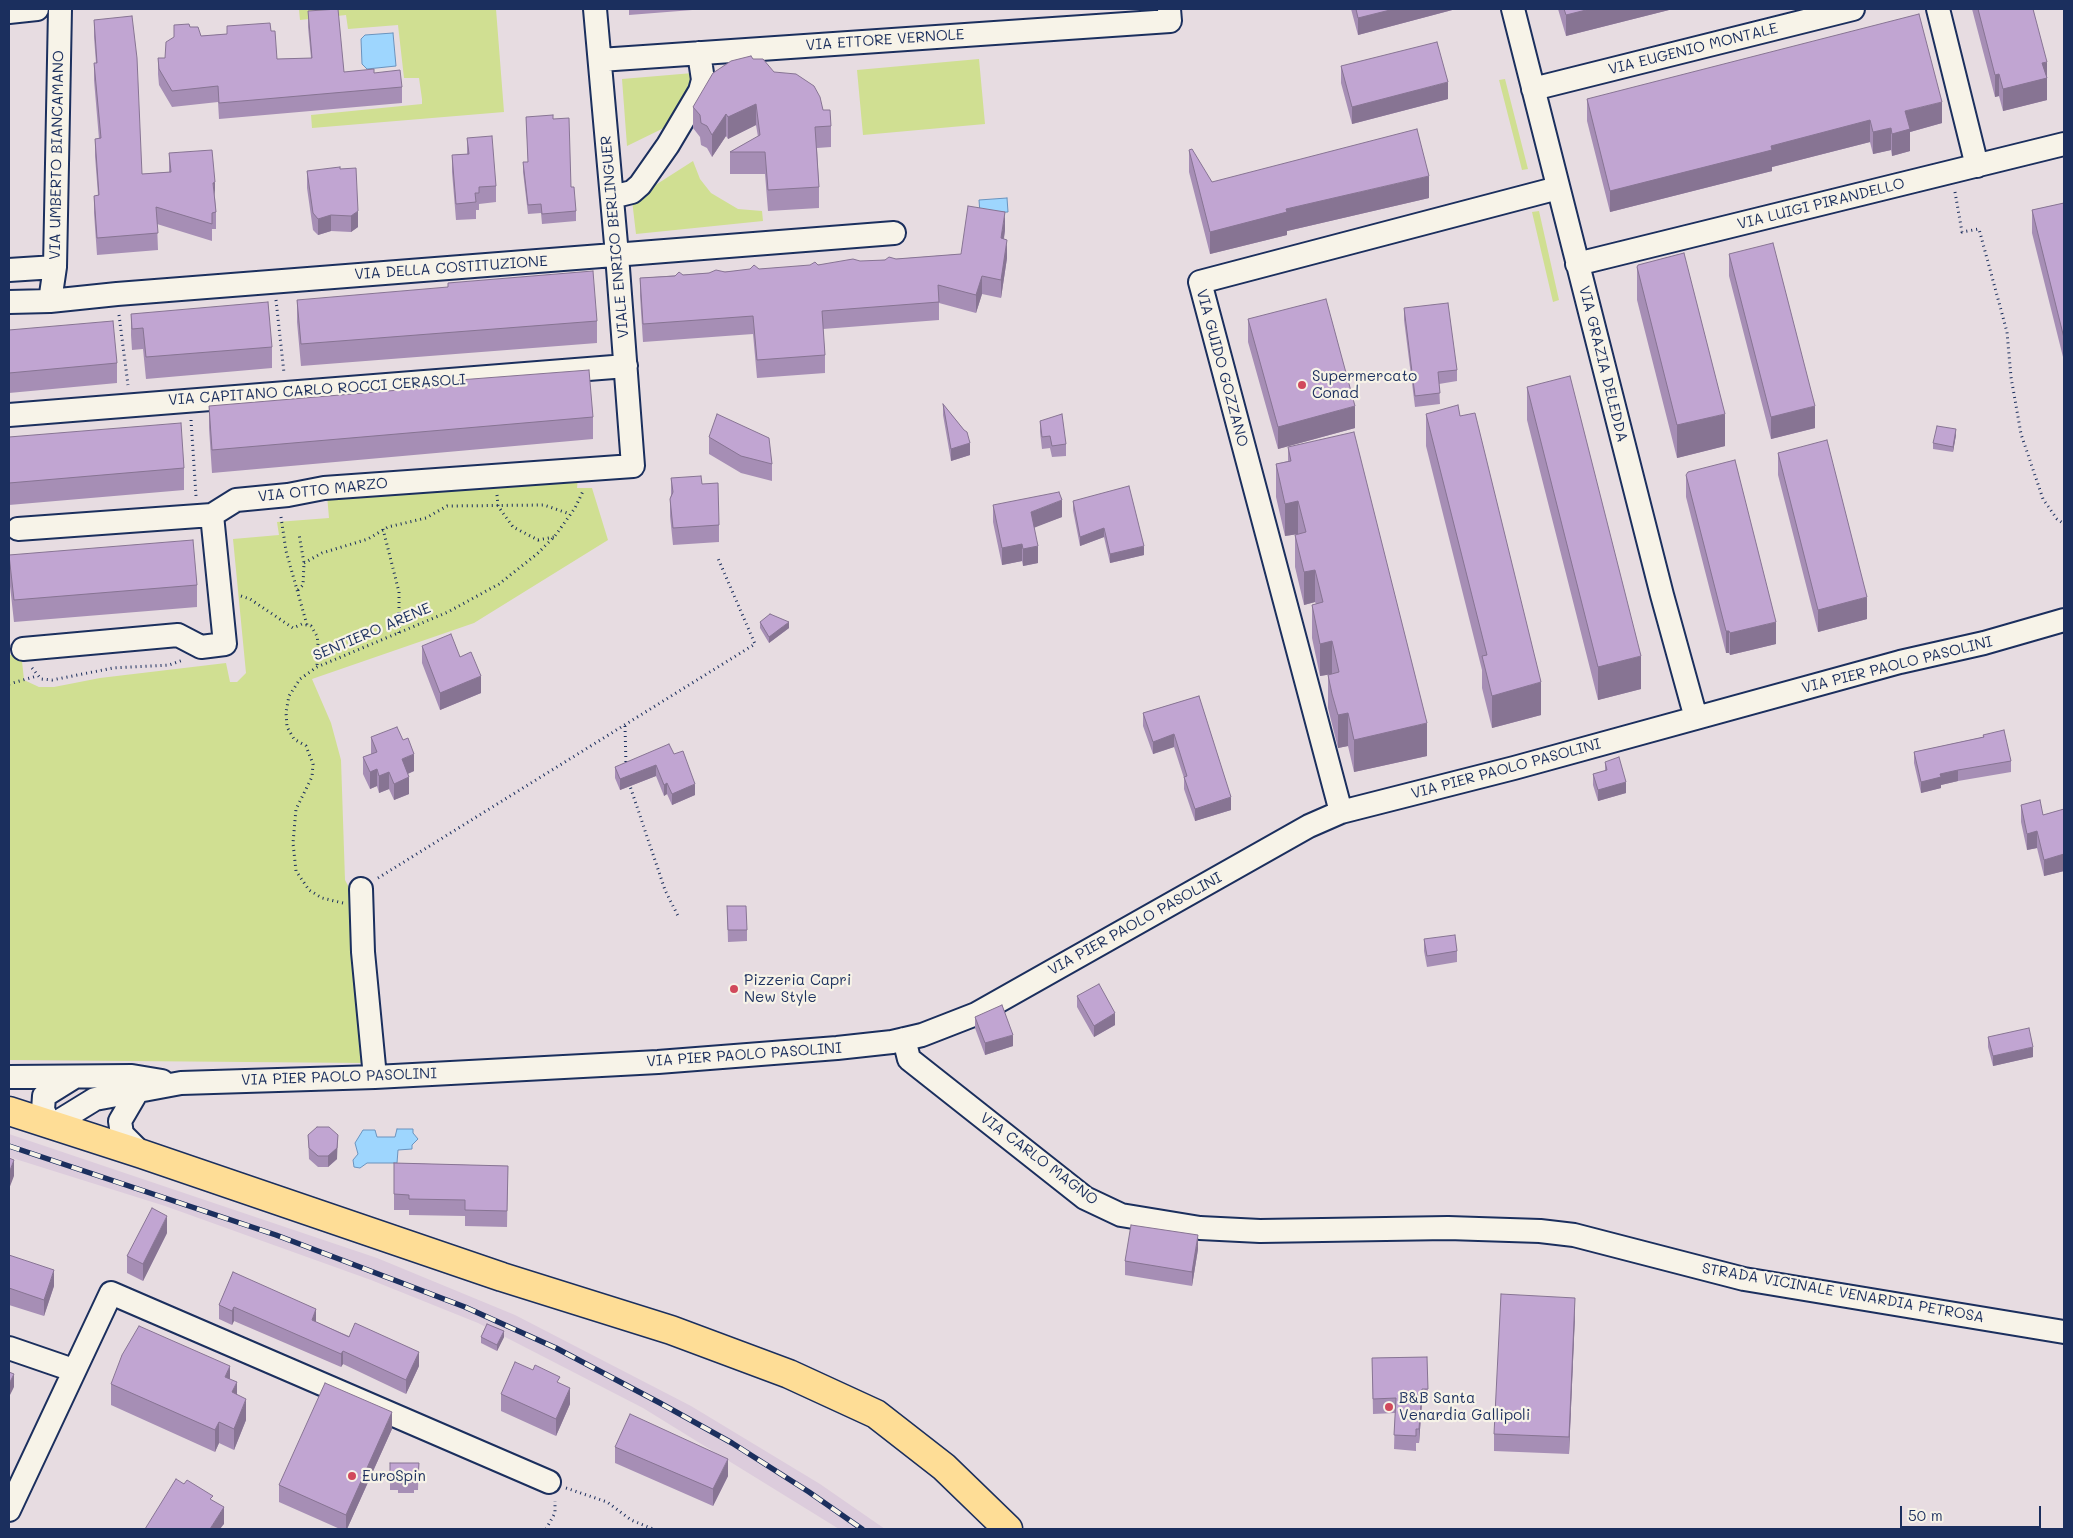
<!DOCTYPE html>
<style>
body{margin:0}
#map{position:relative;width:2073px;height:1538px;overflow:hidden;background:#e7dce1;font-family:Mali,sans-serif}
canvas{display:block}
.frame{position:absolute;inset:0;border:10px solid #1b2f5e;pointer-events:none}
.scale{position:absolute;left:1900px;top:1506px;width:141px;height:22px;box-sizing:border-box;border:2px solid #1b2f5e;border-top:0;padding-left:6px;font-size:15px;line-height:18px;white-space:nowrap;color:#1b2f5e;-webkit-text-stroke:4px #f7f3e8;paint-order:stroke}
</style>
<div id="map">
<canvas width="2073" height="1538"></canvas>
<div class="frame"></div>
<div class="scale">50 m</div>
</div>
<script>
const context = document.querySelector('canvas').getContext('2d');
context.lineJoin = 'round';
function fill(path, color) { context.fillStyle = color; context.fill(path, 'evenodd'); }
const poly = rows => new Path2D(rows.map(r => 'M' + r).join(''));
function trace(path, color, width, dash) { context.strokeStyle = color; context.lineWidth = width; context.lineCap = dash ? 'butt' : 'round'; context.setLineDash(dash || []); context.stroke(path); }
function drawText(font, color, halo, rows, align = 'center') {
  context.font = font + ' Mali,sans-serif'; context.lineWidth = 4.5; context.setLineDash([]); context.textBaseline = 'middle'; context.strokeStyle = halo; context.fillStyle = color; for (const [text, x, y, turn = 0] of rows) {
    context.save(); context.translate(x, y); context.rotate((+turn || 0) * Math.PI / 180); context.textAlign = isNaN(turn) ? turn : align; if (halo) context.strokeText(text, 0, 0); context.fillText(text, 0, 0); context.restore();
  }
}
fill(poly([
 [9,1134,377,1258,515,1315,691,1406,820,1484,885,1529,839,1529,643,1408,478,1323,371,1280,165,1206,9,1157]
]), '#dcccdc');
fill(poly([
 [299,9,496,9,504,112,312,128,311,115,422,104,422,99,419,78,404,78,398,25,348,29,346,15,300,20],
 [979,59,985,124,863,135,857,70],
 [693,73,693,81,672,124,627,146,622,79],
 [1505,79,1528,169,1522,170,1499,80],
 [693,161,700,179,711,193,738,209,762,211,763,221,636,234,632,200],
 [1539,211,1559,300,1553,302,1532,212],
 [578,478,577,488,592,488,608,540,474,623,312,679,331,723,341,760,345,880,354,897,366,1063,9,1060,9,655,17,654,22,661,24,680,39,687,54,687,100,678,226,663,230,682,237,682,246,673,233,539,279,535,277,522,329,518,327,495]
]), '#d0df92');
const water = poly([
 [393,33,396,66,367,69,362,64,361,39,365,35,393,33],
 [1007,198,1008,212,980,213,979,200,1007,198],
 [397,1129,413,1129,413,1133,418,1139,412,1145,412,1149,398,1150,397,1163,367,1163,360,1168,354,1167,353,1160,358,1154,355,1143,363,1130,375,1130,377,1137,395,1137,397,1129]
]);
fill(water, '#9ed6fe');
trace(water, '#6a93be', 1);
const minor = poly([
 [1513,9,1662,595,1696,718],
 [1938,9,1977,166],
 [9,12,37,9],
 [600,60,1170,21,1169,9],
 [1533,89,1853,9],
 [612,197,632,192,640,185,668,145,700,91,703,80,699,53],
 [1577,264,2064,144],
 [9,270,55,267],
 [50,301,55,267,60,9],
 [9,302,50,301,117,294,894,233],
 [9,415,626,366],
 [18,529,212,515,236,500,288,495,324,488,633,466,617,255,595,9],
 [23,649,178,635,201,647,225,644,212,515],
 [1341,812,1200,282,1558,188],
 [361,889,363,952,375,1077],
 [904,1039,909,1059,1085,1198,1121,1215,1200,1228,1260,1231,1448,1228,1540,1231,1574,1235,1744,1279,2064,1332],
 [9,1077,132,1076,162,1081],
 [73,1078,44,1096,43,1110,51,1126,95,1099,181,1083,375,1077,658,1062,837,1048,892,1042,922,1035,976,1014,1309,826,1341,812,1514,768,1900,662,1984,643,2064,620],
 [137,1092,120,1121,122,1134,142,1154],
 [9,1348,73,1370],
 [9,1510,111,1293,549,1482]
]);
const major = poly([
 [9,1111,142,1154,502,1277,671,1330,789,1374,876,1414,944,1467,1008,1529]
]);
trace(minor, '#1b2f5e', 26);
trace(major, '#1b2f5e', 31);
trace(poly([
 [1955,192,1962,232,1979,229,2007,332,2011,377,2021,434,2043,499,2057,519,2064,524],
 [276,300,284,373],
 [119,315,128,385],
 [191,420,196,496],
 [497,495,498,506,513,527,538,540,554,537],
 [281,517,286,551,307,625],
 [383,529,399,592,399,633],
 [304,563,322,553,368,539,388,527,426,518,447,506,544,505,570,514],
 [298,590,303,585,304,563,299,534],
 [241,596,250,599,293,628,302,624,311,626,317,636,318,643,317,666],
 [32,668,41,679,52,680,113,668,169,665,183,660],
 [9,684,37,676],
 [625,726,626,765],
 [629,783,665,890,679,918],
 [378,878,755,644,717,556],
 [343,903,322,898,309,890,296,871,293,843,296,809,312,777,313,764,306,746,294,739,287,727,286,712,289,696,300,679,317,667,448,612,499,584,537,554,555,536,575,508,584,489],
 [566,1488,607,1502,631,1520,653,1529],
 [546,1529,555,1513,555,1501]
]), '#1b2f5e', 3, [1, 4]);
trace(minor, '#f7f3e8', 22);
trace(major, '#fedd96', 28);
const rail = poly([
 [9,1146,276,1235,465,1307,556,1348,660,1403,732,1443,809,1492,862,1529]
]);
trace(rail, '#1b2f5e', 5.5);
trace(rail, '#f7f3e8', 4, [11]);
fill(poly([
 [629,9,705,9,629,15],
 [1351,9,1456,9,1358,35],
 [1558,9,1673,9,1566,36],
 [1972,9,2033,9,2047,77,2047,100,2003,111,1999,96,1995,97],
 [308,11,344,72,374,73,402,87,402,103,219,119,218,102,172,107,159,85,158,74,158,58,165,58,174,38,174,25,190,27,201,36,227,34,227,26,271,31,277,59,311,58,308,27],
 [94,20,142,174,169,172,169,153,215,198,216,212,216,229,212,229,212,241,157,224,158,250,97,255,94,213,94,196,98,195,95,156,95,139,99,139,94,80,94,63,96,63,94,37],
 [753,59,774,72,823,110,831,126,831,147,817,148,819,187,819,208,768,211,765,174,730,174,730,152,758,137,756,125,728,139,726,136,712,157,707,148,701,145,700,137,693,128,693,107],
 [1341,66,1448,99,1352,124,1341,83],
 [1587,99,1942,123,1910,132,1910,151,1892,156,1891,150,1873,154,1870,142,1772,167,1772,171,1610,212,1587,121],
 [526,117,553,119,571,187,576,211,576,221,542,224,541,213,528,214,523,172,523,162,528,162],
 [467,138,496,186,496,202,479,204,479,210,476,210,476,219,456,220,452,172,452,155,467,154],
 [1189,150,1212,182,1429,198,1287,231,1287,235,1210,254,1189,172],
 [340,169,358,227,351,232,331,231,318,235,313,230,307,188,307,171],
 [2064,203,2064,361,2032,233,2032,210],
 [1005,230,1004,239,1007,258,1001,298,982,294,976,313,939,303,939,320,823,329,825,355,825,373,757,378,753,334,643,342,640,296,640,278,961,254],
 [1729,254,1815,428,1771,439,1729,276],
 [1637,267,1725,446,1677,458,1637,300],
 [297,300,597,321,597,343,301,366,297,322],
 [1404,308,1457,370,1457,381,1439,384,1440,404,1415,407,1404,320],
 [131,314,272,347,272,368,146,379,143,349,132,350,131,335],
 [1248,319,1355,428,1278,449,1248,342],
 [9,330,117,363,117,383,9,393],
 [1527,387,1641,689,1598,700,1527,420],
 [943,404,964,430,970,455,951,461,943,415],
 [209,406,593,417,593,439,212,473,209,428],
 [1426,414,1541,715,1492,728,1482,688,1482,670,1426,446],
 [1040,421,1066,444,1066,456,1052,457,1050,448,1042,449,1040,432],
 [1956,435,1953,452,1933,449,1933,443],
 [9,437,184,468,184,490,9,505],
 [709,437,772,464,772,481,741,473,709,454],
 [1288,447,1427,756,1354,772,1348,746,1338,748,1328,708,1328,675,1332,674,1320,676,1312,638,1312,605,1316,604,1315,602,1304,605,1295,567,1295,535,1298,534,1285,536,1276,497,1276,464,1288,461],
 [1778,453,1867,619,1818,632,1778,475],
 [1686,475,1776,644,1730,655,1729,653,1726,653,1686,497],
 [671,478,702,484,719,525,719,542,673,545,670,516,670,499,671,495],
 [1073,501,1144,555,1110,563,1104,537,1080,546,1073,510],
 [993,505,1062,517,1034,527,1038,563,1023,566,1022,561,1002,565,993,522],
 [9,555,197,585,197,607,14,622,9,577],
 [760,622,789,628,769,643,760,628],
 [422,646,460,657,481,693,440,710,422,663],
 [1199,696,1231,810,1195,821,1184,789,1184,778,1174,747,1153,754,1143,726,1143,713],
 [1983,735,2011,761,2011,772,1958,781,1941,785,1941,788,1921,793,1914,763,1914,752,1983,737],
 [371,737,414,771,408,774,409,794,394,800,389,789,379,793,377,786,370,789,363,774,363,757,371,754],
 [674,754,695,795,672,805,667,794,664,796,656,776,620,790,615,778,615,767],
 [1605,762,1626,793,1598,801,1593,785,1593,774,1605,771],
 [2021,805,2043,815,2064,809,2064,871,2044,876,2037,848,2027,850,2021,822],
 [727,906,747,930,747,941,728,942],
 [1424,939,1457,951,1457,962,1427,967,1424,951],
 [1077,996,1115,1025,1094,1037,1077,1007],
 [975,1017,1013,1046,985,1055,975,1028],
 [1988,1037,2033,1057,1993,1066,1988,1047],
 [308,1135,337,1159,328,1167,318,1167,309,1159],
 [394,1163,508,1166,507,1227,465,1226,465,1216,409,1215,409,1210,394,1210],
 [167,1233,143,1281,127,1273,127,1256],
 [1198,1249,1192,1286,1125,1275,1125,1261],
 [9,1255,54,1286,44,1316,9,1305],
 [233,1272,316,1322,419,1366,406,1394,343,1364,341,1367,234,1321,232,1325,219,1319,219,1305],
 [1575,1315,1569,1454,1494,1451,1494,1434],
 [481,1337,504,1337,497,1351,481,1343],
 [1427,1357,1428,1403,1422,1403,1419,1443,1416,1443,1416,1451,1394,1449,1395,1413,1373,1414,1372,1358],
 [230,1379,246,1420,234,1450,219,1443,215,1452,111,1405,111,1384],
 [560,1383,570,1404,556,1436,501,1411,501,1394],
 [392,1429,347,1529,340,1529,279,1502,279,1485],
 [615,1447,728,1476,713,1506,615,1463],
 [390,1463,419,1463,418,1490,414,1490,414,1493,398,1493,398,1490,390,1490]
]), '#a68eb5');
fill(poly([
 [1394,9,1456,9,1358,35,1358,18],
 [1590,9,1673,9,1566,36,1566,15],
 [2047,62,2047,100,2003,111,2003,89,2042,63],
 [1999,74,1999,96,1995,97,1995,75],
 [1448,82,1448,99,1352,124,1352,107],
 [1942,102,1942,123,1910,132,1910,151,1892,156,1892,134,1905,111],
 [756,104,756,125,728,139,728,117],
 [726,114,726,136,712,157,712,135],
 [1870,120,1870,142,1772,167,1772,171,1610,212,1610,191,1771,146],
 [1891,128,1891,150,1873,154,1873,132],
 [1429,176,1429,198,1287,231,1287,235,1210,254,1210,232,1286,209],
 [215,182,215,198,213,183],
 [358,211,358,227,351,232,351,216],
 [1005,212,1005,230,1001,256,1001,238],
 [331,215,331,231,318,235,318,219],
 [1007,240,1007,258,1001,298,1001,280],
 [982,276,982,294,976,313,976,295],
 [1355,406,1355,428,1278,449,1278,427],
 [1815,406,1815,428,1771,439,1771,417],
 [1725,414,1725,446,1677,458,1677,425],
 [1956,429,1956,435,1953,452,1953,447],
 [970,443,970,455,951,461,951,449],
 [1062,500,1062,517,1031,529,1031,512],
 [1298,501,1298,534,1285,536,1285,504],
 [1104,528,1104,537,1080,546,1080,537],
 [1022,544,1022,561,1002,565,1002,548],
 [1038,546,1038,563,1023,566,1023,549],
 [1144,546,1144,555,1110,563,1110,554],
 [1315,570,1315,602,1304,605,1304,572],
 [1867,597,1867,619,1818,632,1818,610],
 [789,622,789,628,769,643,769,637],
 [1776,622,1776,644,1730,655,1730,633],
 [1726,631,1729,631,1729,653,1726,653],
 [1332,641,1332,674,1320,676,1320,644],
 [1641,656,1641,689,1598,700,1598,667],
 [481,676,481,693,440,710,440,693],
 [1541,682,1541,715,1492,728,1492,696],
 [1348,713,1348,746,1338,748,1338,715],
 [1427,723,1427,756,1354,772,1354,740],
 [1174,734,1174,747,1153,754,1153,742],
 [414,754,414,771,402,776,402,759],
 [656,765,656,776,620,790,620,779],
 [377,769,377,786,370,789,370,772],
 [1958,770,1958,781,1941,785,1941,788,1921,793,1921,782,1940,774],
 [389,772,389,789,379,793,379,776],
 [409,777,409,794,394,800,394,784],
 [1626,782,1626,793,1598,801,1598,790],
 [667,783,667,794,664,796,664,785],
 [695,784,695,795,672,805,672,794],
 [1231,797,1231,810,1195,821,1195,809],
 [2037,831,2037,848,2027,850,2027,834],
 [2064,854,2064,871,2044,876,2044,860],
 [1115,1013,1115,1025,1094,1037,1094,1026],
 [1013,1035,1013,1046,985,1055,985,1043],
 [2033,1047,2033,1057,1993,1066,1993,1056],
 [338,1135,337,1159,328,1167,328,1156],
 [14,1160,14,1176,9,1189,9,1173],
 [167,1216,167,1233,143,1281,143,1264],
 [1198,1235,1198,1249,1192,1286,1192,1272],
 [54,1270,54,1286,44,1316,44,1300],
 [1575,1298,1575,1315,1569,1454,1569,1437],
 [234,1307,234,1321,232,1325,232,1311],
 [316,1309,316,1323,312,1320],
 [504,1331,504,1337,497,1351,497,1345],
 [343,1351,343,1364,341,1367,341,1354],
 [419,1352,419,1366,406,1394,406,1380],
 [230,1366,230,1387,225,1377],
 [14,1374,14,1387,9,1397,9,1384],
 [237,1382,237,1403,232,1392],
 [570,1388,570,1404,556,1436,556,1419],
 [1422,1389,1422,1403,1419,1443,1419,1429],
 [246,1399,246,1420,234,1450,234,1429],
 [392,1412,392,1429,347,1529,346,1529,346,1515],
 [219,1422,219,1443,215,1452,215,1430],
 [728,1459,728,1476,713,1506,713,1489],
 [224,1507,224,1524,220,1529,210,1529]
]), '#877493');
const building = poly([
 [338,9,344,72,374,69,374,73,400,70,402,87,219,103,218,86,172,91,159,69,158,58,165,58,166,42,174,37,174,25,189,24,190,27,198,27,201,36,227,34,227,26,270,23,271,31,275,31,277,59,312,58,308,11,338,9],
 [1356,9,1394,9,1358,18,1356,9],
 [1564,9,1590,9,1566,15,1564,9],
 [1978,9,2033,9,2047,62,2042,63,2047,78,2003,89,1999,74,1995,75,1978,9],
 [1919,14,1942,102,1905,111,1910,129,1892,134,1891,128,1873,132,1870,120,1771,146,1772,150,1610,191,1587,99,1919,14],
 [132,16,137,58,142,174,171,172,169,153,212,150,215,182,213,183,216,212,212,213,212,224,156,207,158,233,97,238,94,196,99,195,95,139,101,138,94,63,97,63,94,20,132,16],
 [1437,42,1448,82,1352,107,1341,66,1437,42],
 [751,56,753,59,763,59,774,72,796,74,814,86,820,97,823,110,830,110,831,126,815,127,819,187,768,190,765,152,730,152,760,135,756,104,728,117,726,114,712,135,707,126,701,123,700,115,693,107,713,73,731,61,751,56],
 [553,115,553,119,569,118,571,187,574,187,576,211,542,214,541,204,528,205,523,162,528,162,526,117,553,115],
 [1417,129,1429,176,1286,209,1287,212,1210,232,1189,150,1192,149,1212,182,1417,129],
 [492,136,496,186,479,187,479,193,475,193,476,202,456,204,452,155,469,154,467,138,492,136],
 [340,167,340,169,356,168,358,211,351,216,331,215,318,219,313,213,307,171,340,167],
 [2064,203,2064,338,2032,210,2064,203],
 [968,206,1005,212,1001,238,1007,240,1001,280,982,276,976,295,938,285,939,302,822,311,825,355,757,360,753,316,643,324,640,278,675,276,679,272,683,275,709,273,716,270,725,272,750,269,754,265,759,269,810,265,815,262,818,265,853,259,860,261,885,260,889,257,896,259,961,254,968,206],
 [1773,243,1815,406,1771,417,1729,254,1773,243],
 [1684,253,1725,414,1677,425,1637,267,1638,265,1684,253],
 [593,271,597,321,301,344,297,300,448,287,448,283,593,271],
 [1326,299,1355,406,1278,427,1248,319,1326,299],
 [268,302,272,347,146,357,143,328,132,329,131,314,268,302],
 [1448,303,1457,370,1438,372,1440,393,1415,396,1404,308,1448,303],
 [113,321,117,363,9,373,9,330,113,321],
 [589,370,593,417,212,450,209,406,459,385,459,380,589,370],
 [1570,376,1641,656,1598,667,1527,387,1570,376],
 [943,404,964,430,967,432,970,443,951,449,943,404],
 [1458,405,1460,416,1475,413,1541,682,1492,696,1482,656,1487,655,1426,414,1458,405],
 [717,414,769,438,772,464,741,456,709,437,717,414],
 [1062,414,1066,444,1052,446,1050,436,1042,437,1040,421,1062,414],
 [181,423,184,468,9,483,9,437,181,423],
 [1937,426,1956,429,1953,447,1933,443,1937,426],
 [1354,432,1427,723,1354,740,1348,713,1338,715,1332,694,1328,675,1339,672,1332,641,1320,644,1312,605,1323,602,1315,570,1304,572,1295,535,1306,532,1298,501,1285,504,1276,464,1291,461,1288,447,1354,432],
 [1827,440,1867,597,1818,610,1778,453,1827,440],
 [1735,460,1776,622,1730,633,1729,631,1726,631,1686,475,1688,472,1735,460],
 [701,476,702,484,718,483,719,525,673,528,670,499,673,492,671,478,701,476],
 [1129,486,1144,546,1110,554,1104,528,1080,537,1073,501,1129,486],
 [1059,492,1062,500,1031,512,1038,546,1023,549,1022,544,1002,548,993,505,1059,492],
 [193,540,197,585,14,600,9,555,193,540],
 [770,614,789,622,769,637,760,622,770,614],
 [451,634,460,657,471,652,481,676,440,693,422,646,451,634],
 [1199,696,1231,797,1195,809,1184,777,1187,776,1174,734,1153,742,1143,713,1199,696],
 [397,727,403,740,408,738,414,754,402,759,409,777,394,784,389,772,379,776,377,769,370,772,363,757,377,752,371,737,397,727],
 [2004,730,2011,761,1958,770,1940,774,1941,777,1921,782,1914,752,1984,737,1983,735,2004,730],
 [669,744,674,754,683,751,695,784,672,794,667,783,664,785,656,765,620,779,615,767,669,744],
 [1619,757,1626,782,1598,790,1593,774,1607,770,1605,762,1619,757],
 [2040,800,2043,815,2064,809,2064,854,2044,860,2037,831,2027,834,2021,805,2040,800],
 [727,906,746,906,747,930,728,930,727,906],
 [1455,935,1457,951,1427,956,1424,939,1455,935],
 [1099,984,1115,1013,1094,1026,1077,996,1099,984],
 [1002,1005,1013,1035,985,1043,975,1017,1002,1005],
 [2029,1028,2033,1047,1993,1056,1988,1037,2029,1028],
 [317,1127,329,1127,338,1135,337,1148,328,1156,318,1156,309,1148,308,1135,317,1127],
 [9,1158,14,1160,9,1173,9,1158],
 [394,1163,508,1166,507,1211,465,1210,465,1200,409,1199,409,1195,394,1194,394,1163],
 [152,1208,167,1216,143,1264,127,1256,152,1208],
 [1131,1225,1198,1235,1192,1272,1125,1261,1131,1225],
 [9,1255,54,1270,44,1300,9,1288,9,1255],
 [233,1272,316,1309,312,1320,349,1337,355,1323,419,1352,406,1380,343,1351,341,1354,234,1307,232,1311,219,1305,233,1272],
 [1501,1294,1575,1298,1569,1437,1494,1434,1501,1294],
 [487,1324,504,1331,497,1345,481,1337,487,1324],
 [139,1326,230,1366,225,1377,237,1382,232,1392,246,1399,234,1429,219,1422,215,1430,111,1384,122,1355,139,1326],
 [1427,1357,1428,1389,1422,1389,1419,1429,1416,1429,1416,1436,1394,1435,1396,1398,1373,1399,1372,1358,1427,1357],
 [515,1362,533,1370,535,1365,560,1377,557,1382,570,1388,556,1419,501,1394,515,1362],
 [9,1372,14,1374,9,1384,9,1372],
 [325,1383,392,1412,346,1515,279,1485,325,1383],
 [630,1414,728,1459,713,1489,615,1447,630,1414],
 [390,1463,419,1463,418,1479,414,1479,414,1482,398,1482,398,1478,390,1478,390,1463],
 [176,1479,184,1484,187,1480,213,1496,210,1499,224,1507,210,1529,145,1529,176,1479]
]);
fill(building, '#c1a5d2');
trace(building, '#877493', 1);
for (const [x, y, r, color] of [
 [1302,385,5,"#d1495b"],
 [734,989,5,"#d1495b"],
 [1389,1407,5,"#d1495b"],
 [352,1476,5,"#d1495b"]
]) { const dot = new Path2D(); dot.arc(x, y, r, 0, 2 * Math.PI); context.fillStyle = color; context.fill(dot); trace(dot, '#f7f3e8', 2); }
drawText('15px', '#1b2f5e', '#f7f3e8', [
 ["VIA ETTORE VERNOLE",885,40,-4],
 ["VIA EUGENIO MONTALE",1693,49,-14],
 ["VIA UMBERTO BIANCAMANO",57,155,-89],
 ["VIA LUIGI PIRANDELLO",1821,204,-14],
 ["VIALE ENRICO BERLINGUER",615,237,-95],
 ["VIA DELLA COSTITUZIONE",451,268,-4],
 ["VIA GRAZIA DELEDDA",1603,364,76],
 ["VIA GUIDO GOZZANO",1222,368,75],
 ["VIA CAPITANO CARLO ROCCI CERASOLI",317,390,-4],
 ["VIA OTTO MARZO",323,490,-6],
 ["SENTIERO ARENE",372,632,-23],
 ["VIA PIER PAOLO PASOLINI",1897,665,-14],
 ["VIA PIER PAOLO PASOLINI",1506,769,-15],
 ["VIA PIER PAOLO PASOLINI",1135,924,-29],
 ["VIA PIER PAOLO PASOLINI",744,1055,-4],
 ["VIA PIER PAOLO PASOLINI",339,1077,-2],
 ["VIA CARLO MAGNO",1039,1159,37],
 ["STRADA VICINALE VENARDIA PETROSA",1843,1293,10]
]);
drawText('15px', '#1b2f5e', '#f7f3e8', [
 ["Supermercato",1312,376],
 ["Conad",1312,393],
 ["Pizzeria Capri",744,980],
 ["New Style",744,997],
 ["B&B Santa",1399,1398],
 ["Venardia Gallipoli",1399,1415],
 ["EuroSpin",362,1476]
], 'left');
</script>
